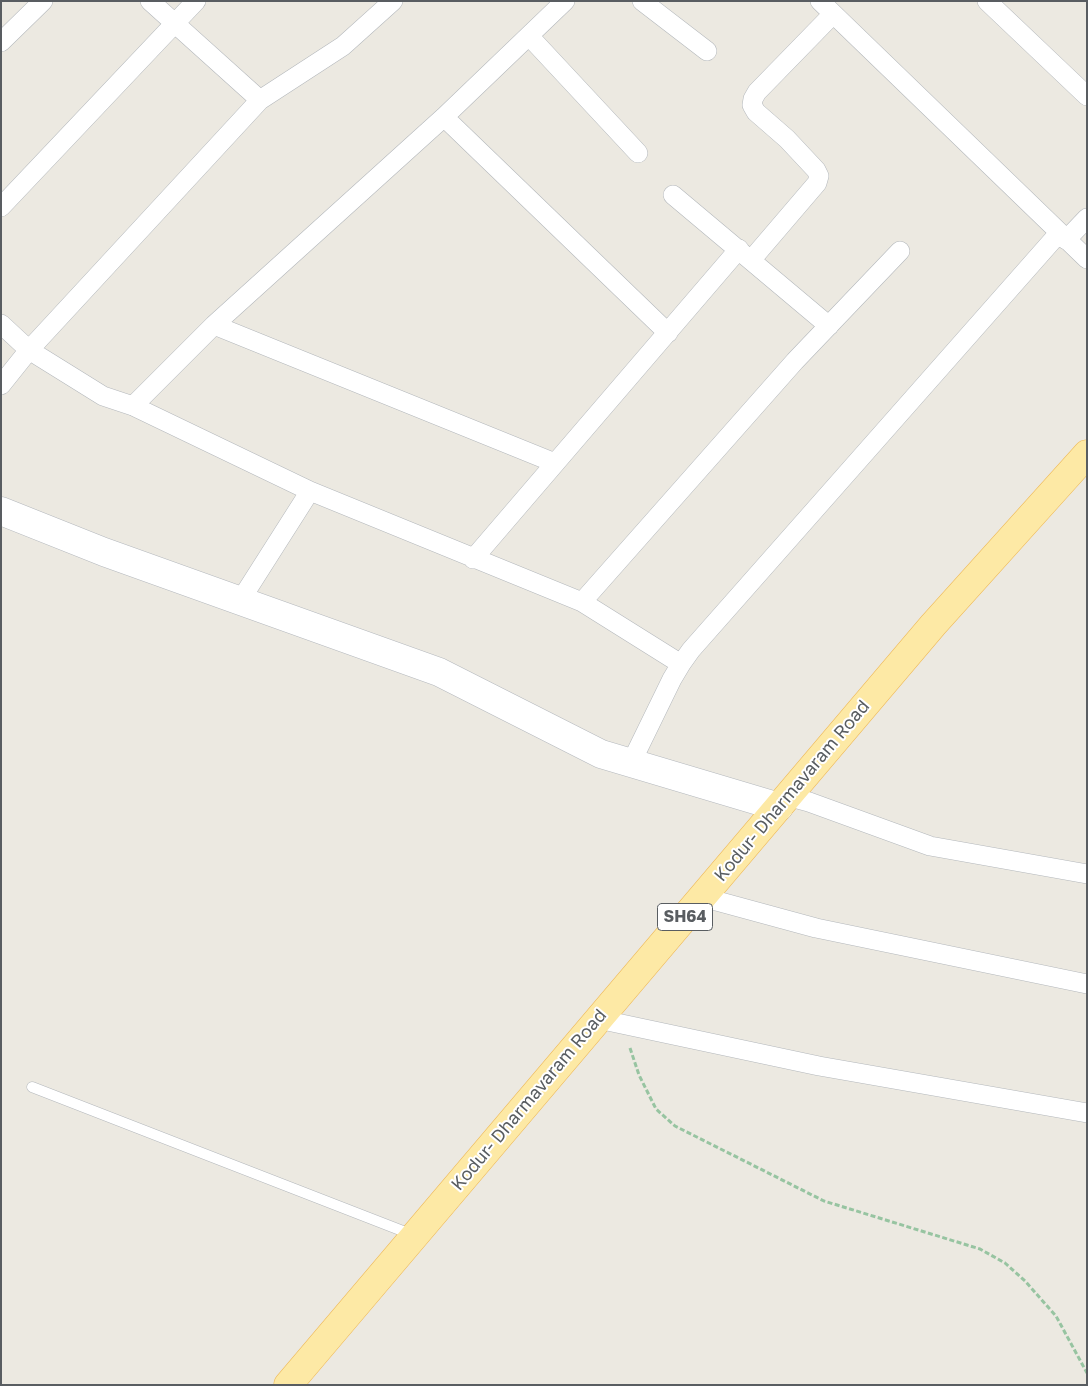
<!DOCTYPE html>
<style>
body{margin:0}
#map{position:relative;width:1088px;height:1386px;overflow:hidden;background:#ece9e1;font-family:"Golos Text",sans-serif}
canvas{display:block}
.frame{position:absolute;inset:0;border:2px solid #595d61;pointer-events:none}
</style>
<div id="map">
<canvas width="1088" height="1386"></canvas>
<div class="frame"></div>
</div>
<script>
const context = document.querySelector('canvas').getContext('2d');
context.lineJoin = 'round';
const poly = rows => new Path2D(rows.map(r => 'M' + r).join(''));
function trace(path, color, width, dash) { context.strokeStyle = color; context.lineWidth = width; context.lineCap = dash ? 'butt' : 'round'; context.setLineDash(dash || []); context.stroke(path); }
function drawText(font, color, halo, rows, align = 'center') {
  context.font = font + ' "Golos Text",sans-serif'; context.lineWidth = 4; context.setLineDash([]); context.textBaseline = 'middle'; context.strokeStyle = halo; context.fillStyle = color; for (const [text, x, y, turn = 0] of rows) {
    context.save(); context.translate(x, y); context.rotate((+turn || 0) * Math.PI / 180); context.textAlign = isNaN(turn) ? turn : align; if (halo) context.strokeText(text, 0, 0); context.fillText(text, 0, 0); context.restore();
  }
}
const lane = poly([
 [32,1087,413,1235]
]);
const street = poly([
 [150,1,260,100],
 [642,1,707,51],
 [820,1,1087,259],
 [987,1,1087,96],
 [529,36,638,153],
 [1,42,43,1],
 [444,117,668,333],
 [673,195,829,326],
 [1,207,196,1],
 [1066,240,1087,218],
 [752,259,817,183,819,176,816,170,787,139,756,112,752,105,753,99,757,92,833,14],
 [1,324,29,350,103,396,133,406,310,491,582,602,681,664],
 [214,325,555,463],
 [1,385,29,350,260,100,343,46,393,1],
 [133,406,214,325,444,117,565,1],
 [473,559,739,249],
 [240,601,310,491],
 [582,602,795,361,900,251],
 [631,763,672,679,681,664,691,650,1059,233],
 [787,796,809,802,930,846,1087,874],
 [702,897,816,928,1087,984],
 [598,1019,819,1066,1087,1113]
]);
const secondary = poly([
 [1,511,104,552,439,672,601,754,779,807]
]);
const primary = poly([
 [288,1385,933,625,1087,454]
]);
trace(lane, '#b3b7bb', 11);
trace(street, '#b3b7bb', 20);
trace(secondary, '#b4b8bd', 29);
trace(primary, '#eeb958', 29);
trace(poly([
 [630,1048,639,1075,656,1109,675,1126,824,1201,980,1249,1005,1263,1025,1281,1056,1316,1087,1373]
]), '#97c4a1', 3, [5, 2.5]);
trace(lane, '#fff', 10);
trace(street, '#fff', 19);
trace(secondary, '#fff', 28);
trace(primary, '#fde9a5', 28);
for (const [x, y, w] of [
 [685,917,55]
]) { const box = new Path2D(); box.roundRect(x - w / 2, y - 13.5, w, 27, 4); context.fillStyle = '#fff'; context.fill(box); trace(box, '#595d61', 1); }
drawText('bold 16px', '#595d61', null, [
 ["SH64",685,917]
]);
drawText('18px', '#595d61', '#fff', [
 ["Kodur- Dharmavaram Road",792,791,-50],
 ["Kodur- Dharmavaram Road",529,1100,-50]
]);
</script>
